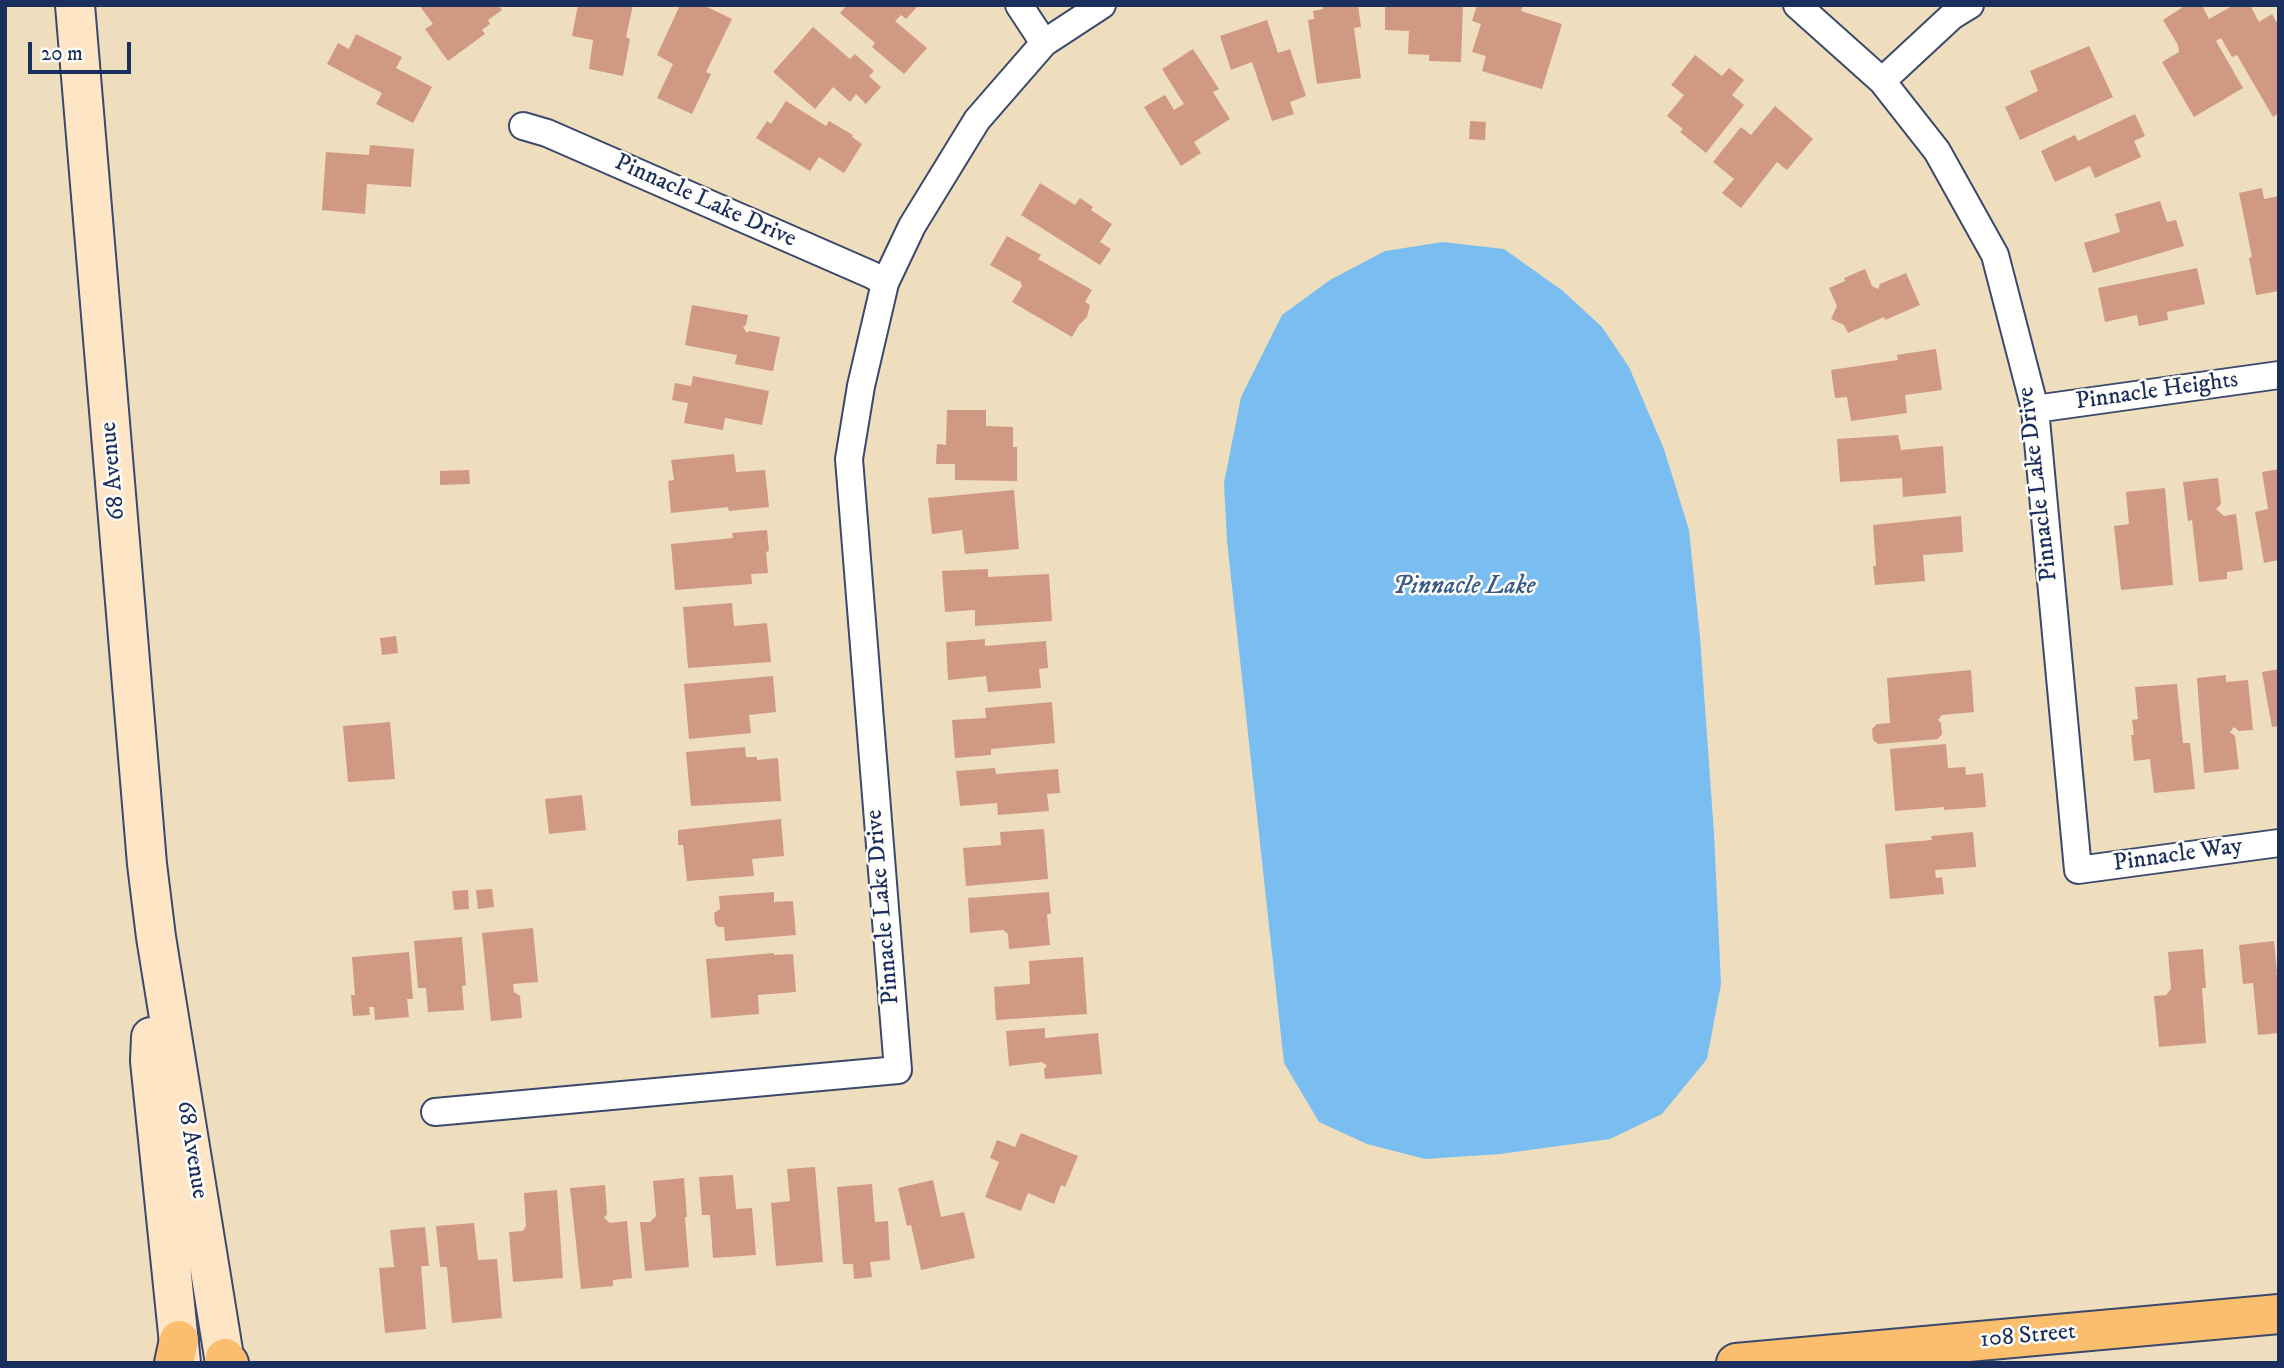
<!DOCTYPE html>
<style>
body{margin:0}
#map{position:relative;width:2284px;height:1368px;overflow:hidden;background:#efdebd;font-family:"IM FELL DW Pica",serif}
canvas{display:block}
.frame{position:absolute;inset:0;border:7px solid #1b2f5e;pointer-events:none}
.scale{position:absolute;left:28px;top:42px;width:103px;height:32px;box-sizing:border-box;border:4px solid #1b2f5e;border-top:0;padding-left:9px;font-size:21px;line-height:24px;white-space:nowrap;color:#1b2f5e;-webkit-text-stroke:5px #fdfcf7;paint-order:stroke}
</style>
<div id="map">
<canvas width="2284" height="1368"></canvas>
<div class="frame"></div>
<div class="scale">20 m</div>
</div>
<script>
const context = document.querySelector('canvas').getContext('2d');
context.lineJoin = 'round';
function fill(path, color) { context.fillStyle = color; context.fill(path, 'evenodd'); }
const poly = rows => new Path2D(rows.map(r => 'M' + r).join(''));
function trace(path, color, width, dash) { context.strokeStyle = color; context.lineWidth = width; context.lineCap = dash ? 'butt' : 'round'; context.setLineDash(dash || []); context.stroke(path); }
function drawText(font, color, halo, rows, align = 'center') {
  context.font = font + ' "IM FELL DW Pica",serif'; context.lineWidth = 5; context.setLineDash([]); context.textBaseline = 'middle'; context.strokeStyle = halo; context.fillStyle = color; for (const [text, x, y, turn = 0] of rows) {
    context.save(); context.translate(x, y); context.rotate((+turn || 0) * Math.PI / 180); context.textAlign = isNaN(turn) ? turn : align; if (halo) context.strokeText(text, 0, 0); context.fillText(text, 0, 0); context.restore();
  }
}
fill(poly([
 [1443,242,1504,249,1563,291,1602,327,1629,367,1664,449,1689,530,1700,637,1714,833,1721,984,1707,1059,1662,1114,1610,1139,1500,1154,1425,1159,1367,1144,1319,1122,1284,1063,1227,541,1224,483,1241,397,1282,315,1330,280,1385,251]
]), '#7abef1');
fill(poly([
 [419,5,498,5,502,10,488,20,490,24,482,30,485,34,448,61,425,29,433,24],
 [578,5,633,5,626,37,630,39,623,76,589,69,593,40,572,36],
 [680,5,703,5,732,19,706,72,711,74,692,114,657,98,673,64,657,55],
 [847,5,916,5,917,7,906,19,901,15,895,21,927,48,904,74,872,47,875,43,840,13],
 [1323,5,1358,5,1361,27,1354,28,1361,78,1317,84,1308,20,1314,19,1313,11,1323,9],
 [1385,5,1463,5,1461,62,1429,61,1429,55,1408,54,1409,31,1385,30],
 [1477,5,1523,5,1521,11,1562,24,1542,89,1482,71,1486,56,1472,52,1481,24,1472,21],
 [2186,5,2202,5,2209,19,2234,5,2250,5,2259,22,2272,14,2279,26,2279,113,2273,117,2237,55,2232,57,2221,38,2216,41,2243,88,2194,117,2162,62,2179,52,2178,45,2163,20],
 [1267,20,1278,53,1290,49,1306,96,1290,102,1294,114,1272,121,1252,62,1231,70,1220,36],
 [813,27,850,59,855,54,874,71,869,76,881,87,866,104,856,94,850,102,833,87,815,109,773,72],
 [356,34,402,57,396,68,432,87,413,123,376,104,382,93,327,64,338,43,349,49],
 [2089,46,2113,97,2020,140,2005,107,2038,91,2030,71],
 [1193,49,1219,89,1213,92,1230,119,1194,142,1201,153,1181,166,1144,107,1165,95,1174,110,1184,104,1162,69],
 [1695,55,1722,76,1729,68,1744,80,1732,95,1744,105,1706,153,1680,132,1683,129,1667,116,1684,95,1671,85],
 [786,101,826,126,829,121,853,135,852,137,862,144,844,173,819,157,810,171,756,138,767,121,771,124],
 [1775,106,1813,139,1787,170,1777,162,1741,208,1722,193,1734,179,1713,162,1741,127,1751,135],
 [2135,114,2145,136,2134,141,2141,157,2095,178,2090,166,2055,182,2041,151,2075,135,2078,141],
 [1470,121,1486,122,1485,140,1469,139],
 [370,145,414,149,411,187,367,184,365,214,322,210,326,152,369,155],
 [1040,183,1075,205,1080,198,1093,207,1091,210,1112,224,1100,242,1111,249,1100,265,1021,215],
 [2262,188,2264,199,2279,196,2279,291,2256,295,2249,258,2252,257,2239,193],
 [2160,201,2167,222,2176,220,2184,246,2093,273,2084,243,2120,232,2115,214],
 [1007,236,1041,255,1038,259,1092,290,1085,302,1090,305,1087,317,1079,325,1072,337,1012,302,1022,286,1020,281,1018,281,990,265],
 [2197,268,2205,304,2167,312,2168,320,2139,326,2137,315,2105,322,2098,288],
 [1865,269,1872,286,1878,289,1880,284,1906,273,1920,305,1885,320,1884,317,1848,333,1844,325,1831,319,1837,306,1829,288,1845,281,1844,278],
 [692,305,748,315,746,325,743,327,747,333,749,331,780,337,773,371,735,364,737,355,685,345],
 [1936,349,1942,390,1905,395,1907,413,1851,421,1847,397,1835,398,1831,370,1898,360,1897,355],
 [693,376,769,391,762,425,725,418,723,430,684,423,688,403,672,400,675,383,691,386],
 [947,410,986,410,986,426,1013,427,1013,447,1017,447,1017,481,955,480,955,464,936,464,937,444,946,445],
 [1898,435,1901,450,1943,446,1946,493,1903,497,1902,478,1840,482,1837,439],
 [734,454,736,472,765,470,769,507,729,511,728,507,671,513,668,481,674,480,671,460],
 [2279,469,2279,560,2264,563,2255,512,2268,509,2262,472],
 [469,470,470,484,440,485,440,471],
 [2218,478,2221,504,2216,509,2224,516,2236,514,2243,570,2227,572,2227,579,2199,582,2192,520,2188,521,2183,482],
 [2165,488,2173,585,2121,590,2114,526,2129,524,2126,492],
 [1014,490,1019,549,965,554,962,530,932,534,928,498],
 [1961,516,1963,552,1923,555,1925,581,1875,585,1873,566,1876,566,1873,525],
 [767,530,769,551,766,552,768,573,751,574,752,584,675,590,671,544,733,538,732,533],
 [988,569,988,577,1049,574,1052,621,975,626,975,610,945,612,942,571],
 [732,603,734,626,767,623,771,662,688,668,683,607],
 [396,636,398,653,382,655,380,638],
 [985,639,985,646,1046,641,1048,668,1039,669,1041,688,988,692,986,676,948,680,946,642],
 [2279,669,2279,726,2272,727,2262,672],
 [1971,670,1974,712,1942,715,1938,720,1941,723,1942,734,1938,739,1878,744,1873,740,1872,729,1877,724,1890,723,1887,678],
 [2226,675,2226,682,2248,680,2253,730,2239,731,2234,727,2230,732,2235,736,2239,769,2204,773,2197,678],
 [773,676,776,712,749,715,751,733,689,739,684,684],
 [2177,684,2183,743,2190,743,2195,789,2154,793,2150,759,2134,761,2131,735,2134,735,2132,720,2138,719,2135,687],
 [1052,702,1055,743,991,749,991,755,955,758,952,720,986,718,985,708],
 [390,722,395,779,348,782,343,726],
 [1946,744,1948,768,1965,767,1966,775,1983,773,1986,807,1944,810,1944,807,1895,811,1890,749],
 [745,747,746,757,757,757,757,760,778,758,781,801,691,806,686,752],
 [995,768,996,774,1058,769,1060,793,1047,794,1049,811,998,815,997,803,960,806,956,771],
 [582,795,586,830,549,834,545,799],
 [781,819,784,856,752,859,754,876,687,881,683,845,678,845,678,830],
 [1044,829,1048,879,966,886,963,848,1001,845,1000,832],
 [1973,832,1976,867,1935,870,1936,878,1942,877,1944,894,1890,899,1885,844,1932,840,1931,836],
 [492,889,494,907,478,909,476,890],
 [468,890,469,909,454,910,452,891],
 [774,892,774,902,793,901,796,935,725,941,724,927,718,927,715,924,714,913,720,909,719,896],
 [1049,892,1051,914,1047,914,1050,945,1009,949,1008,934,1003,930,970,933,968,898],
 [533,928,538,982,513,984,514,992,520,996,522,1018,491,1021,482,933],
 [462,937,466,985,462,986,464,1010,428,1012,426,988,418,988,414,941],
 [2274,941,2277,972,2276,974,2279,977,2279,1033,2258,1035,2253,983,2243,984,2239,945],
 [2203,949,2206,988,2202,988,2206,1043,2159,1047,2154,996,2166,995,2171,989,2168,952],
 [409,952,413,999,407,999,409,1017,375,1020,374,1007,369,1007,370,1015,353,1016,351,995,355,995,352,957],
 [774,953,774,955,793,954,796,992,758,995,759,1014,711,1018,706,959],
 [1083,957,1087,1014,996,1020,994,987,1030,984,1029,961],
 [1045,1028,1045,1038,1098,1033,1102,1074,1045,1079,1044,1069,1047,1066,1042,1062,1009,1066,1006,1031],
 [1021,1133,1078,1156,1065,1187,1061,1185,1054,1204,1028,1193,1021,1211,985,1197,999,1162,990,1158,997,1140,1015,1147],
 [815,1167,823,1262,776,1266,771,1203,790,1201,787,1169],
 [733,1175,736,1209,752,1208,756,1255,713,1258,710,1215,702,1215,699,1177],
 [684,1178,687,1217,685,1217,689,1267,645,1271,640,1222,650,1222,656,1216,653,1181],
 [933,1180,941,1217,964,1212,975,1258,921,1270,911,1225,907,1226,898,1188],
 [872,1184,875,1222,888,1221,890,1260,870,1262,872,1277,854,1279,853,1264,843,1264,837,1187],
 [605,1185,607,1214,604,1218,610,1223,627,1221,632,1278,613,1280,613,1286,581,1289,570,1188],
 [557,1190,563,1278,513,1282,509,1232,523,1231,526,1226,524,1193],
 [474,1223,478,1260,497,1259,502,1318,452,1323,447,1267,440,1267,436,1226],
 [425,1227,429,1266,421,1266,426,1329,385,1333,379,1268,394,1267,390,1230]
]), '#d09984');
const minor = poly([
 [1019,5,1044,43],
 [1797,5,1882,81,1937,151,1995,255,2035,409,2078,870,2279,843],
 [1882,81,1952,16,1970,5],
 [523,126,547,133,872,275,885,283],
 [2035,409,2279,375],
 [435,1112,898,1070,849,459,861,386,885,283,912,226,977,120,1044,43,1102,5]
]);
const secondary = poly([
 [75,5,147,864,156,937,225,1363],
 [151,1037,150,1061,181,1363]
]);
const primary = poly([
 [225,1358,229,1363],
 [174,1363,179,1340],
 [1736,1363,2279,1314]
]);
trace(minor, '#3b496c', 30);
trace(secondary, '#3b496c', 42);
trace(primary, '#3b496c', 42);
trace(minor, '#fff', 26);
trace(secondary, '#fde5c5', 38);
trace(primary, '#fbbd6e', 38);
drawText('24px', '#1b2f5e', '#fdfcf7', [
 ["Pinnacle Lake Drive",705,202,24],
 ["Pinnacle Heights",2157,392,-8],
 ["68 Avenue",114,471,-95],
 ["Pinnacle Lake Drive",2039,484,-97],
 ["Pinnacle Way",2178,856,-8],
 ["Pinnacle Lake Drive",884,907,-95],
 ["68 Avenue",191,1150,81],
 ["108 Street",2028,1337,-5]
]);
drawText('italic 26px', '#385a8a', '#fdfcf7', [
 ["Pinnacle Lake",1464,588]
]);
</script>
